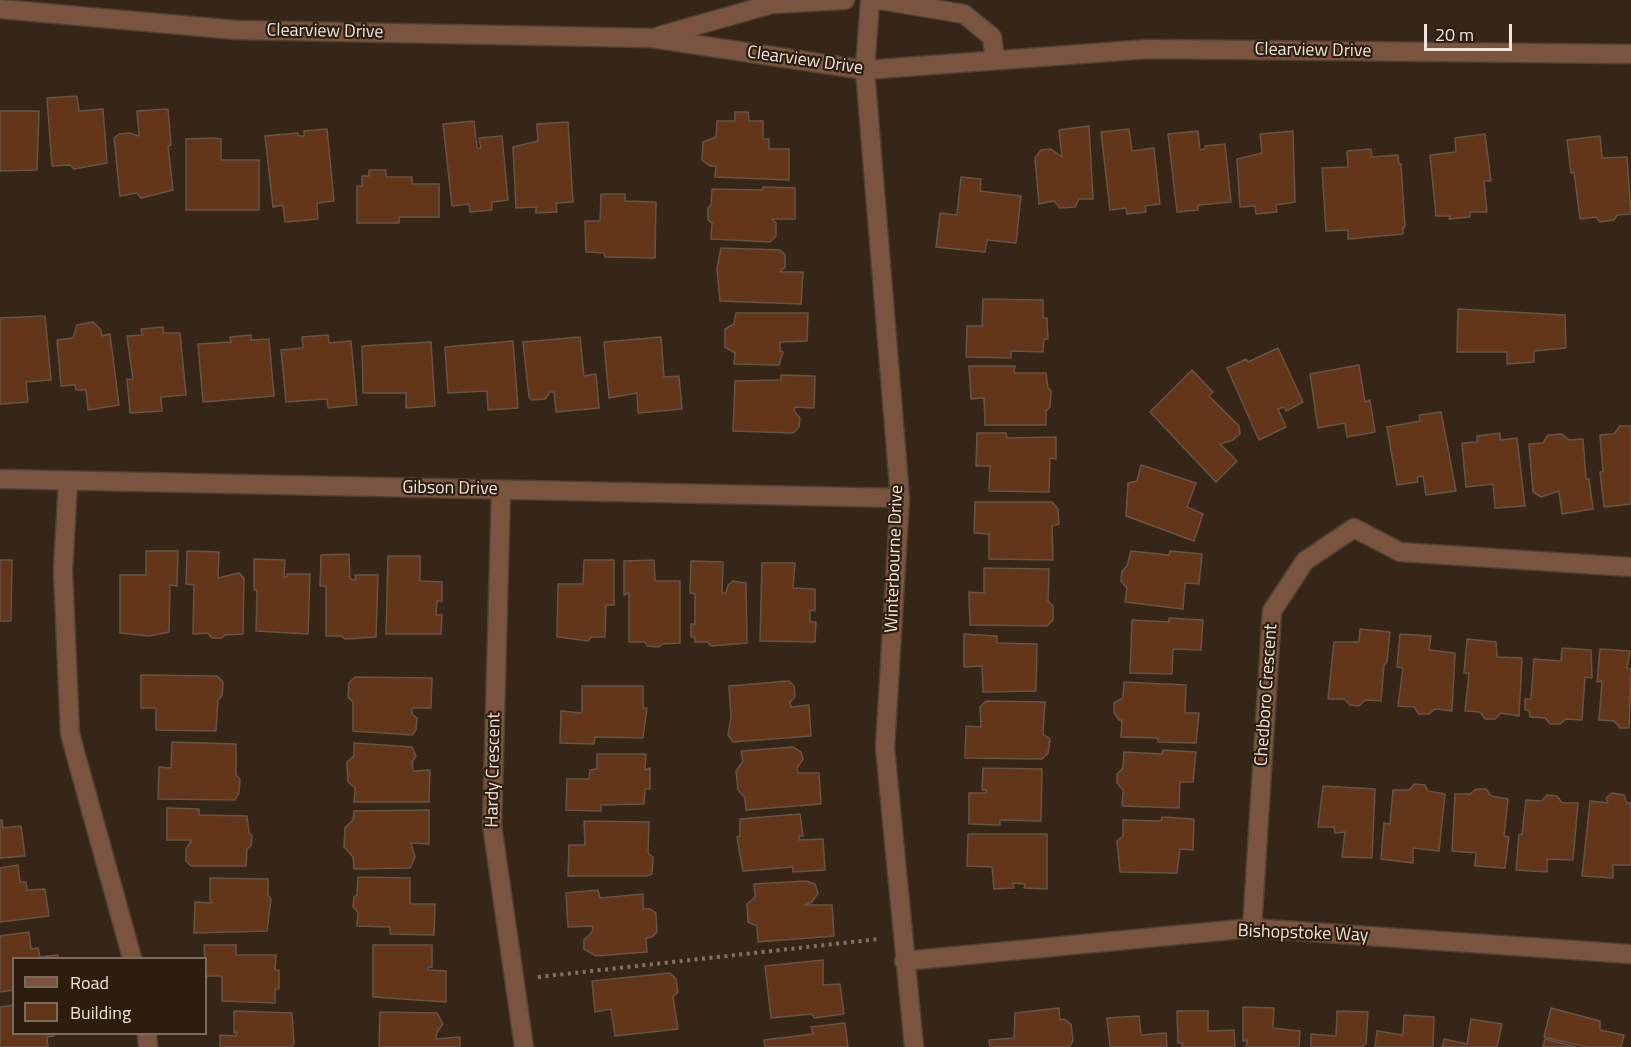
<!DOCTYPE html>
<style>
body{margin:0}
#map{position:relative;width:1631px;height:1047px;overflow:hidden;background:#362618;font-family:"Titillium Web",sans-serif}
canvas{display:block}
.legend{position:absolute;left:12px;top:957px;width:195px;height:78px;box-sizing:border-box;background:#2c1d0e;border:2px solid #7a6d60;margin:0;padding:8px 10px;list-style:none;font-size:18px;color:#f0e5dc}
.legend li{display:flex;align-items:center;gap:12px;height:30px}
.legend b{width:30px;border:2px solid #7a6d60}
.scale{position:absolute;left:1424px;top:24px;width:88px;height:27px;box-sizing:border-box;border:3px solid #f0e5dc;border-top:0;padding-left:8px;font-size:18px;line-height:21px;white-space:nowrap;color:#f0e5dc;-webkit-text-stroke:4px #2c1d0e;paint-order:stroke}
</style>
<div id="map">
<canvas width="1631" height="1047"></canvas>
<ul class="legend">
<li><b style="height:8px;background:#7b543f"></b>Road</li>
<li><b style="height:16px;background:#63361a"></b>Building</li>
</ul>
<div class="scale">20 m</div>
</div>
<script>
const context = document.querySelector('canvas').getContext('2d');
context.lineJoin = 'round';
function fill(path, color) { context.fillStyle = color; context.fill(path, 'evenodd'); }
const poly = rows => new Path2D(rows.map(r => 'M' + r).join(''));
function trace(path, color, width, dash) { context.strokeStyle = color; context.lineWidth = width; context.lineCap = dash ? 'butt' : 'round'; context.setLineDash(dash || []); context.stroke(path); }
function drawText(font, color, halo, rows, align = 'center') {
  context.font = font + ' "Titillium Web",sans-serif'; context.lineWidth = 4.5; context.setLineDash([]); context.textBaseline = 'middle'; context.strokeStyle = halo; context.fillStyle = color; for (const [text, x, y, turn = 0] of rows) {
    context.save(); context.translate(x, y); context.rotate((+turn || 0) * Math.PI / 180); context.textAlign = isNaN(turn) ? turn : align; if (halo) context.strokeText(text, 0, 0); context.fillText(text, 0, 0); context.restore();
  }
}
const building = poly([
 [77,96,79,111,103,109,107,163,74,169,70,165,52,166,47,98,77,96],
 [168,109,171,145,168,146,173,190,141,198,137,193,120,196,114,138,119,134,130,133,139,136,137,111,168,109],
 [0,111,39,111,37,170,0,171,0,111],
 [735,112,748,112,749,121,763,121,763,139,769,139,769,149,789,149,789,180,715,177,716,166,710,166,702,160,703,142,716,137,717,121,735,121,735,112],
 [474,121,477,148,481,148,479,138,502,136,508,200,492,202,492,210,470,212,469,204,452,206,443,124,474,121],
 [568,122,573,202,556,203,557,212,536,213,536,207,516,208,513,147,538,141,537,124,568,122],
 [1089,126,1093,199,1079,199,1075,207,1060,208,1054,201,1039,204,1035,158,1041,150,1051,149,1062,157,1059,130,1089,126],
 [327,129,334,201,317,203,318,219,285,222,283,205,273,207,265,136,298,133,298,136,304,136,304,131,327,129],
 [1129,129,1132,151,1154,148,1160,204,1145,206,1146,212,1127,214,1126,208,1110,210,1101,132,1129,129],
 [1198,131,1200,150,1205,149,1205,146,1225,144,1231,202,1198,205,1198,210,1177,212,1168,134,1198,131],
 [1293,131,1295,202,1276,205,1277,212,1256,214,1255,206,1240,207,1237,159,1262,153,1260,134,1293,131],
 [1485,134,1491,181,1484,181,1487,212,1470,212,1470,217,1449,219,1450,216,1436,216,1430,155,1456,152,1455,138,1485,134],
 [1600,136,1602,158,1627,157,1631,214,1617,215,1614,220,1600,222,1596,217,1580,219,1574,172,1571,173,1567,140,1600,136],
 [214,138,221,139,221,160,259,160,259,210,186,210,186,139,214,138],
 [1371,149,1372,157,1398,155,1399,164,1401,164,1405,227,1403,227,1403,234,1348,239,1348,230,1326,231,1322,168,1348,167,1347,151,1371,149],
 [369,170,386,170,386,177,412,177,412,184,439,184,439,217,399,217,399,223,357,223,357,186,362,186,362,176,369,176,369,170],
 [961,177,981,179,980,191,1021,196,1016,243,987,240,985,252,936,247,940,213,957,215,961,177],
 [763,187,795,188,795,219,772,219,776,223,776,236,770,242,711,239,712,223,708,220,708,208,711,205,712,189,763,190,763,187],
 [601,194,625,194,625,201,656,202,655,258,605,257,604,253,586,252,585,221,600,221,601,194],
 [721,248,780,250,785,255,785,267,780,272,803,272,801,304,720,301,717,269,721,248],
 [983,299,1043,300,1043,318,1047,318,1048,339,1044,339,1043,352,1011,351,1011,358,966,357,967,326,982,326,983,299],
 [1458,309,1565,315,1566,348,1534,351,1534,362,1507,364,1507,352,1457,352,1458,309],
 [736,313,808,313,807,341,780,342,780,351,783,352,779,365,734,364,735,353,725,347,725,329,734,324,736,313],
 [45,316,51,380,26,382,28,402,0,404,0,318,45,316],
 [93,322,101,330,102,336,110,334,119,405,88,410,86,390,76,390,75,385,61,386,57,340,73,338,77,325,93,322],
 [163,327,163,333,180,333,186,395,161,397,162,411,130,413,127,379,133,380,127,336,142,335,141,329,163,327],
 [251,335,251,340,269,339,274,396,203,402,198,344,231,342,230,337,251,335],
 [328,335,329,343,351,341,357,405,328,408,327,399,286,402,281,350,303,348,302,337,328,335],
 [580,337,584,376,596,374,599,408,556,412,554,392,550,392,545,399,532,400,529,397,523,342,580,337],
 [661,337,664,377,679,376,682,409,638,413,637,393,609,398,604,342,661,337],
 [513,341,518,408,488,410,487,391,448,393,445,347,513,341],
 [431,342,435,406,406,408,406,393,363,393,362,346,431,342],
 [1278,348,1303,402,1286,411,1284,407,1278,409,1286,427,1259,440,1227,368,1246,359,1248,362,1278,348],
 [1359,365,1365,402,1370,400,1375,432,1347,437,1345,423,1318,428,1310,374,1359,365],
 [969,366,1015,366,1014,373,1046,373,1048,388,1051,391,1050,407,1046,411,1046,425,985,425,984,398,971,399,969,366],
 [1192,370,1213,392,1209,396,1239,426,1240,434,1233,440,1220,444,1237,461,1216,482,1150,412,1192,370],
 [781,375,815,376,814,408,795,407,794,411,800,418,799,427,793,433,733,431,735,381,781,380,781,375],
 [1441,412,1456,491,1426,495,1423,476,1417,477,1418,482,1397,485,1387,427,1420,421,1419,415,1441,412],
 [1620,426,1631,426,1631,504,1604,507,1600,472,1603,472,1600,435,1614,434,1620,426],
 [977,433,1006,433,1007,438,1056,437,1056,459,1050,458,1049,492,989,491,990,466,976,466,977,433],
 [1500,433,1500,440,1517,438,1525,506,1495,508,1493,484,1466,487,1462,443,1477,442,1477,436,1500,433],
 [1562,434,1569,440,1583,439,1586,479,1589,479,1593,509,1562,514,1559,491,1541,497,1533,492,1529,444,1543,443,1548,435,1562,434],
 [1141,465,1196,483,1187,507,1203,514,1194,541,1126,516,1128,483,1137,481,1141,465],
 [975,502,1052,502,1058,509,1059,524,1052,526,1053,560,989,559,989,534,974,533,975,502],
 [146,551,178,551,177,586,170,585,169,632,149,636,120,633,120,575,146,575,146,551],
 [187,551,219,552,218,578,239,573,244,578,243,634,225,635,222,638,212,638,208,633,193,634,194,585,186,584,187,551],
 [1131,551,1169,555,1170,551,1202,554,1199,584,1185,583,1183,609,1125,602,1127,588,1121,581,1122,571,1127,566,1131,551],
 [349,554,350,579,356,580,355,575,378,575,376,637,345,639,341,636,326,636,326,586,320,586,321,555,349,554],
 [388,556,420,556,420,581,442,582,442,601,437,601,436,615,442,615,441,634,386,634,388,556],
 [254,559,285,560,284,577,287,577,287,574,310,574,308,634,256,631,257,590,254,590,254,559],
 [0,560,12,560,11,621,0,621,0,560],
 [584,560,614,560,614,605,606,605,605,637,591,637,588,641,557,637,558,584,583,584,584,560],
 [654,560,655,581,680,581,680,643,662,644,659,647,647,646,645,642,629,642,629,593,624,595,624,561,654,560],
 [691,561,723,562,722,593,726,593,728,585,733,581,746,583,747,643,711,646,708,642,695,642,695,637,691,637,691,624,695,624,695,594,690,593,691,561],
 [762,563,795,563,793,588,815,589,815,611,810,610,810,622,816,622,815,642,760,641,762,563],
 [984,568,1049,569,1048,601,1053,606,1053,620,1047,626,970,625,969,592,984,593,984,568],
 [1169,618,1203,620,1201,650,1173,649,1172,674,1130,673,1132,620,1169,622,1169,618],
 [1360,629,1390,632,1387,662,1384,665,1381,701,1365,700,1359,706,1350,705,1344,699,1328,699,1334,642,1359,642,1360,629],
 [964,634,997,636,997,643,1037,644,1036,691,983,692,982,666,964,667,964,634],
 [1400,634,1431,636,1429,650,1455,653,1452,711,1435,709,1429,714,1419,714,1414,707,1398,706,1403,668,1397,667,1400,634],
 [1467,639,1496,642,1497,657,1522,658,1519,716,1501,713,1495,719,1485,719,1480,712,1465,711,1469,673,1464,673,1467,639],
 [1562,648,1591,650,1592,678,1585,677,1582,720,1566,719,1560,724,1550,724,1545,718,1530,717,1529,710,1525,710,1525,699,1531,699,1534,659,1561,661,1562,648],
 [1600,649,1630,651,1627,668,1631,669,1629,728,1620,728,1614,721,1599,720,1602,681,1597,682,1600,649],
 [141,675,217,676,223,682,222,696,218,700,216,731,156,730,156,708,141,708,141,675],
 [355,677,432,678,431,708,412,708,412,714,417,718,416,730,412,735,353,731,353,702,348,697,349,683,355,677],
 [789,681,794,686,795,697,790,702,791,707,809,705,811,736,733,742,728,735,731,717,729,686,789,681],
 [1124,682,1186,685,1185,713,1199,713,1196,743,1158,742,1158,738,1121,737,1122,720,1119,720,1114,713,1114,703,1123,698,1124,682],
 [582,686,643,686,643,708,647,708,643,738,595,737,594,744,560,743,561,711,582,713,582,686],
 [986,701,1045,702,1043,734,1050,739,1048,753,1042,759,965,758,966,726,981,727,980,707,986,701],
 [172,742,236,744,236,775,240,779,239,793,235,800,158,799,159,767,171,768,172,742],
 [354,743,412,747,416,756,412,762,413,771,430,770,429,802,354,802,355,788,348,782,347,762,354,756,354,743],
 [793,747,801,752,803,759,797,768,798,773,819,773,821,804,746,810,745,798,738,790,736,771,743,761,741,751,793,747],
 [1163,750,1196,752,1193,782,1180,782,1179,808,1122,806,1123,790,1117,783,1117,774,1123,768,1124,752,1162,754,1163,750],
 [597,754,646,754,645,770,650,768,650,789,645,789,644,804,601,805,601,811,566,810,567,779,589,779,590,770,597,769,597,754],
 [983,768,1042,769,1041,821,1000,820,1000,825,969,824,969,793,986,793,986,790,982,790,983,768],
 [1414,784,1425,785,1428,791,1445,794,1439,851,1413,848,1413,863,1381,859,1384,823,1390,824,1393,790,1409,790,1414,784],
 [1323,786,1375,789,1372,858,1342,857,1345,832,1335,833,1334,827,1318,827,1323,786],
 [1476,789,1486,789,1491,796,1508,799,1504,836,1509,837,1505,868,1475,866,1476,853,1452,851,1455,794,1470,794,1476,789],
 [1612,793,1624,795,1627,803,1631,803,1631,865,1613,865,1613,878,1582,876,1590,801,1608,803,1606,798,1612,793],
 [1547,795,1557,796,1562,803,1578,803,1573,860,1547,859,1547,872,1516,870,1519,835,1522,834,1526,800,1542,801,1547,795],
 [167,808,199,809,199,815,247,816,249,833,252,836,251,846,247,849,246,866,191,866,186,861,186,849,192,840,167,840,167,808],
 [429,810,429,844,411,843,415,857,410,868,354,869,353,857,344,847,345,828,353,820,354,811,429,810],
 [800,814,803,836,799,836,799,840,823,839,825,870,793,872,793,867,743,871,737,837,740,836,740,819,800,814],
 [1162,817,1194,819,1193,850,1180,849,1177,873,1120,872,1117,841,1123,836,1123,820,1161,821,1162,817],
 [0,820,2,820,3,828,21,826,25,856,0,858,0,820],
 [584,821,649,822,648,853,653,857,652,874,646,876,568,876,569,845,585,845,584,821],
 [968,834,1047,834,1047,889,1024,888,1025,884,1013,883,1014,888,994,889,992,867,967,866,968,834],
 [18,865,20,882,26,882,27,890,45,889,49,916,0,922,0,868,18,865],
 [358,877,410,878,410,904,435,904,434,935,390,934,390,927,357,926,358,912,353,907,354,897,357,895,358,877],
 [210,878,268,879,268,895,271,899,267,931,194,933,195,902,212,903,210,900,210,878],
 [806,881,815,884,818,893,812,902,804,905,832,905,834,936,758,942,757,926,748,922,747,904,755,897,754,884,806,881],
 [598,890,600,898,643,894,643,909,650,909,656,913,657,932,652,937,646,938,647,952,596,956,584,949,584,940,592,932,593,926,568,927,566,893,598,890],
 [29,932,31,949,38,948,40,957,58,955,58,958,14,958,14,990,0,992,0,936,29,932],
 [204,945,236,945,236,955,276,955,275,970,279,970,279,989,275,989,275,1003,222,1001,222,976,206,976,204,945],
 [373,945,432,945,432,967,428,967,428,970,446,971,446,1002,373,997,373,945],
 [823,960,823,985,840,984,844,1014,814,1018,812,1014,771,1018,765,966,823,960],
 [670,973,676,979,678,992,673,997,678,1029,615,1036,611,1009,595,1012,592,981,670,973],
 [14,1005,14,1034,53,1034,54,1036,47,1037,48,1047,0,1047,0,1007,14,1005],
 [1243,1007,1274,1008,1273,1028,1300,1031,1299,1047,1246,1047,1247,1040,1243,1041,1243,1007],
 [1059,1008,1060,1020,1064,1019,1071,1024,1073,1041,1069,1047,990,1047,989,1040,1014,1038,1015,1013,1059,1008],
 [1551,1008,1600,1021,1600,1030,1624,1035,1621,1047,1586,1047,1544,1037,1551,1008],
 [234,1011,292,1013,294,1044,291,1047,220,1047,220,1035,236,1036,237,1032,234,1033,234,1011],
 [1177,1011,1208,1011,1208,1031,1234,1030,1235,1047,1181,1047,1183,1043,1178,1043,1177,1011],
 [1337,1011,1368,1012,1366,1044,1362,1047,1311,1047,1311,1034,1336,1036,1337,1011],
 [380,1012,437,1013,443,1024,437,1032,436,1039,460,1037,460,1047,379,1047,380,1012],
 [1404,1015,1434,1017,1433,1047,1375,1047,1377,1031,1403,1035,1404,1015],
 [1139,1016,1141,1035,1166,1033,1167,1047,1110,1047,1107,1018,1139,1016],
 [1471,1019,1502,1024,1497,1047,1442,1047,1444,1039,1467,1044,1471,1019],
 [845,1023,848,1047,765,1047,764,1040,813,1034,811,1027,845,1023],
 [1545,1039,1576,1047,1543,1047,1545,1039]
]);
fill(building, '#63361a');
trace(building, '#685347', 1.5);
const street = poly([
 [870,0,865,70,900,498,885,748,914,1047],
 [880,0,964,14,992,37,995,59],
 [0,9,236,30,651,38,865,70,1149,49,1631,54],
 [659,36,772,4,845,0],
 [0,479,900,498],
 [68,481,63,570,70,734,132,958],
 [501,490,492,825,524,1047],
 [1252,928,1272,611,1305,561,1354,528,1400,552,1631,567],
 [904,961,1252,928,1631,954],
 [147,1034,148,1047]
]);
trace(street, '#504133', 21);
trace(poly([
 [538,977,879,939]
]), '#817367', 4, [3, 4.5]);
trace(street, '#7b543f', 18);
drawText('18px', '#f0e5dc', '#2c1d0e', [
 ["Clearview Drive",325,32,1],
 ["Clearview Drive",1313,51,1],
 ["Clearview Drive",805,61,8],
 ["Gibson Drive",450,489,1],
 ["Winterbourne Drive",895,559,-88],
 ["Chedboro Crescent",1267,695,-86],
 ["Hardy Crescent",494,770,-89],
 ["Bishopstoke Way",1303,934,2]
]);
</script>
